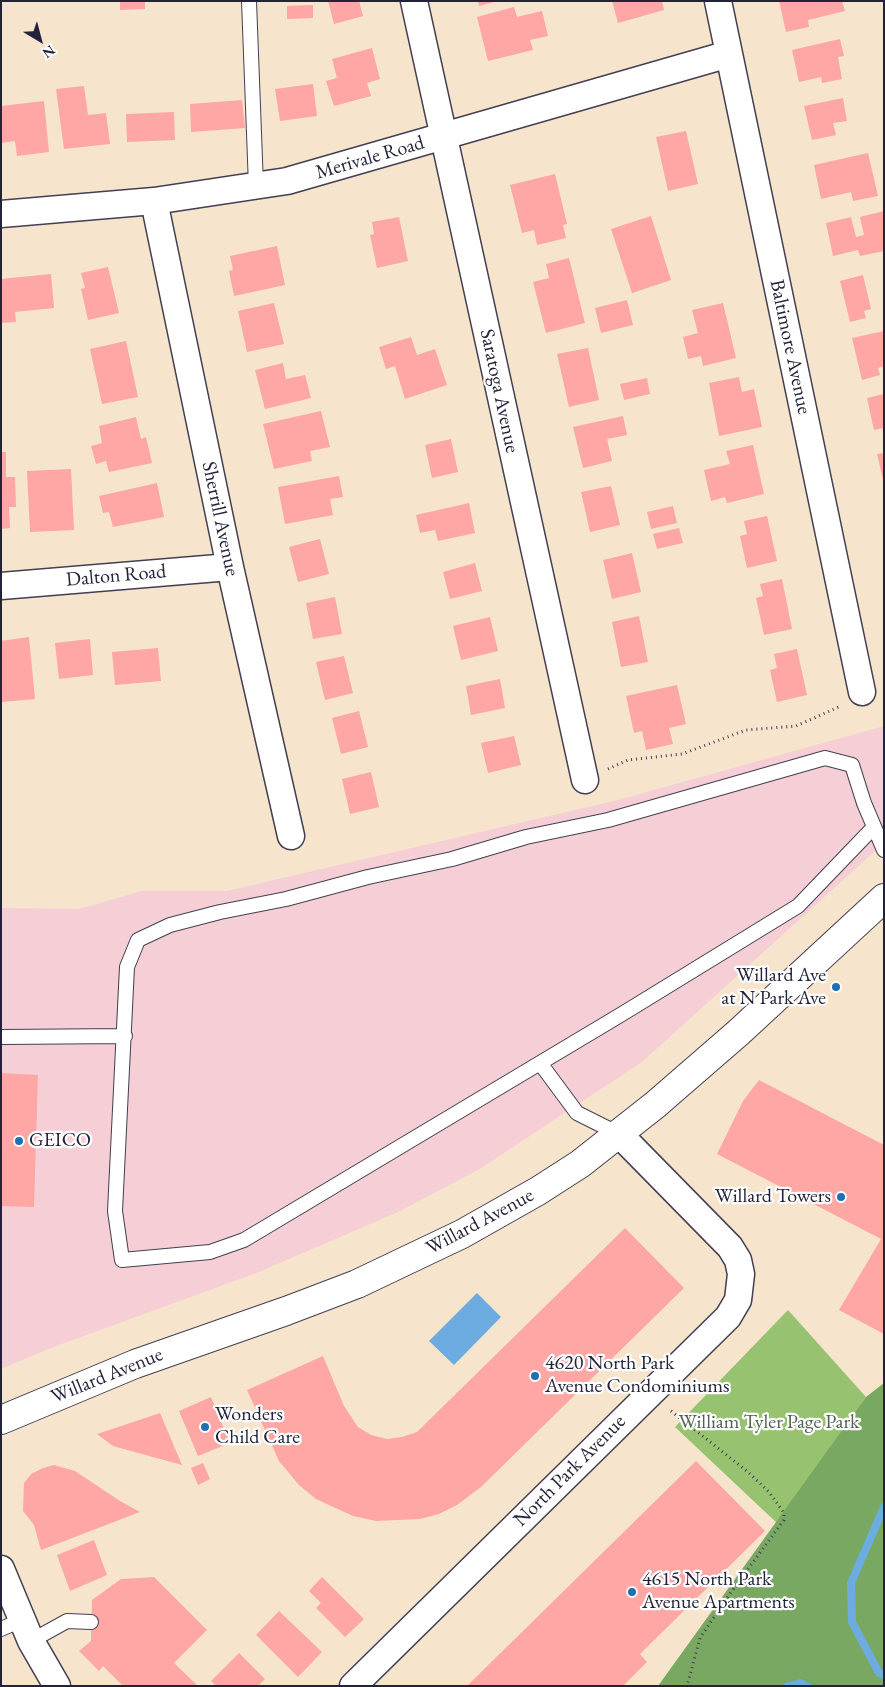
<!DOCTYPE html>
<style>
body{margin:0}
#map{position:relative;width:885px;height:1687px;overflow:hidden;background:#f6e4cd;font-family:"EB Garamond",serif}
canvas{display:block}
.frame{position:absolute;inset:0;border:2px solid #22223b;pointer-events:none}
.north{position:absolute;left:15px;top:15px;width:50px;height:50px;-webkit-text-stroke:4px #fff;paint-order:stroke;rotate:143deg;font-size:14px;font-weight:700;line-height:20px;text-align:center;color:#22223b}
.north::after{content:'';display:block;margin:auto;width:18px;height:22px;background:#22223b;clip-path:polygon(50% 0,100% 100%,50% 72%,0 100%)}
</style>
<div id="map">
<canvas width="885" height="1687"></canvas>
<div class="frame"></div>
<div class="north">N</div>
</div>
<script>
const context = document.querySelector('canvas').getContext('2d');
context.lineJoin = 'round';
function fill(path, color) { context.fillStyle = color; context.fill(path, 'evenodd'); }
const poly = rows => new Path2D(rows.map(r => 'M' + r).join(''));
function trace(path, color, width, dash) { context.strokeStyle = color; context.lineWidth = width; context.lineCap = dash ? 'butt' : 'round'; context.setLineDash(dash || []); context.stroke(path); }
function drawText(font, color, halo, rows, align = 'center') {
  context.font = font + ' "EB Garamond",serif'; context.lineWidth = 4.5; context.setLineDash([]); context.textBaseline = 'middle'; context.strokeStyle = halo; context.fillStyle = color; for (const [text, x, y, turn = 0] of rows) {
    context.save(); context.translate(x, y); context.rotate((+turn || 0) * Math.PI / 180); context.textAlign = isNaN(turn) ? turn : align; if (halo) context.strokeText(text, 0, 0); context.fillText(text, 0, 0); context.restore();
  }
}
fill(poly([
 [884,726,884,843,642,1062,478,1170,398,1212,259,1272,51,1348,1,1369,1,908,79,909,142,891,227,891,618,800]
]), '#f6cfd6');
fill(poly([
 [788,1310,866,1397,778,1524,675,1427]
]), '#97c270');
fill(poly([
 [884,1383,884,1686,658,1686,866,1397]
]), '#79a862');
fill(poly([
 [477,1293,501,1317,454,1365,429,1341],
 [801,1679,814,1686,784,1686,785,1683]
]), '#6dace0');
trace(poly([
 [884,1507,851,1583,852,1622,879,1673,884,1675]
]), '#6dace0', 8);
fill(poly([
 [120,1,145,1,145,9,120,10],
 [328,1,359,1,363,16,334,24],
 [478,1,494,1,494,2,479,6],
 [612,1,662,1,664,10,618,23],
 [779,1,842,1,845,11,808,20,809,27,786,32],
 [313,5,313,18,287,19,287,6],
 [514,7,517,17,542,11,548,36,530,40,533,50,488,61,477,17],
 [840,39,844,56,838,57,842,79,822,83,821,77,799,82,792,50],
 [372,48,380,79,367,83,371,96,334,106,326,81,337,78,332,59],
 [313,84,317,116,280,121,275,89],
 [84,86,88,115,106,113,110,144,64,149,56,89],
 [843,98,847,121,833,123,836,135,812,140,804,106],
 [242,100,245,128,191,132,190,104],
 [44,101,49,152,17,156,15,141,1,143,1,106],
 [174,112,175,140,127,142,126,114],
 [686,131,698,184,668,191,656,137],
 [868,153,878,196,853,201,851,192,821,199,814,165],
 [555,174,567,224,563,225,566,238,537,245,534,230,522,233,510,185],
 [884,211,884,251,860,256,858,250,833,256,826,223,851,217,856,237,864,235,860,217],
 [651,216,671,280,632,293,611,229],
 [399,217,408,261,377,268,370,235,374,234,372,222],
 [277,246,285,285,234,296,229,271,233,270,230,256],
 [569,258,585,323,546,333,533,282,549,278,546,264],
 [108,267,119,313,88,320,81,289,85,288,81,273],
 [51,274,54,308,15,312,16,322,1,323,1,279],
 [863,275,871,309,864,311,866,318,850,322,840,281],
 [627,300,633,325,601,333,595,308],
 [274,303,284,344,247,352,238,311],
 [723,303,736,358,703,366,701,356,688,359,683,337,698,333,692,310],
 [884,331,884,366,878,368,880,375,862,380,852,338],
 [411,337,417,355,435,349,447,385,405,399,395,366,386,369,379,347],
 [126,341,138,397,102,404,90,349],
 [588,348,599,400,569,407,557,354],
 [283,363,286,379,305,375,311,398,265,409,255,370],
 [739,377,742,392,754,389,762,427,719,436,709,383],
 [647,378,650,394,624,400,620,384],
 [884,394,884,428,874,430,867,398],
 [321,411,330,447,310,451,312,461,274,469,263,424],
 [623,416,627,435,607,439,612,461,583,468,573,427],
 [136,417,141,439,146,437,152,463,109,472,106,461,96,464,91,446,102,443,99,426],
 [451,439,458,472,432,478,425,445],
 [753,445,764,494,727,503,725,497,711,501,704,470,730,464,726,451],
 [1,452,6,452,6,477,15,477,16,507,9,507,10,528,1,529],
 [884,453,884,480,883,480,877,454],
 [71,469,74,530,30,532,27,471],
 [339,476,343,497,330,499,333,515,285,524,278,487],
 [157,483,164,517,113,527,109,512,103,513,99,496],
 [611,486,620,525,590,532,581,492],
 [469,503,475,533,438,541,435,530,420,533,416,515],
 [673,506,677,523,651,529,647,512],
 [767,516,777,561,747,568,740,536,747,534,744,521],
 [679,528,683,543,657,549,653,534],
 [320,539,329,574,298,582,289,547],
 [632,553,641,592,612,599,603,560],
 [475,563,482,591,450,599,443,572],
 [782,579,792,629,764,635,756,598,763,596,760,584],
 [335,597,342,634,313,639,306,603],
 [639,616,648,662,621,667,612,622],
 [490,617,498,651,461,660,453,626],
 [29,637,35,699,2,702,1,641],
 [90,639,93,675,59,679,55,643],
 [158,648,161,681,115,685,112,652],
 [797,649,807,695,777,702,770,670,777,668,774,654],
 [344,656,353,693,325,700,316,662],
 [500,679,505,708,471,715,466,686],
 [677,685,686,724,669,728,673,744,646,750,642,731,634,733,626,696],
 [359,711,368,747,341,754,332,718],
 [514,736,521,765,488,773,481,743],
 [371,772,379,807,350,814,342,779],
 [1,1073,38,1075,34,1207,1,1206],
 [759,1080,884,1145,884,1334,839,1310,881,1239,717,1154,743,1101],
 [625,1228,684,1288,481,1487,457,1505,439,1514,420,1519,376,1521,353,1516,316,1499,299,1485,279,1461,247,1390,323,1356,344,1406,358,1427,371,1435,387,1439,402,1437,417,1432],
 [211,1397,230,1443,198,1456,179,1411],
 [160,1413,182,1465,113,1446,97,1434],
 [696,1461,765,1531,640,1654,647,1662,623,1686,467,1686],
 [203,1463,210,1479,198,1485,191,1468],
 [54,1465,75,1471,120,1501,140,1512,41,1550,34,1525,23,1511,24,1483,31,1474,43,1468],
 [94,1540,107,1575,70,1591,57,1555],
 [154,1577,207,1630,174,1663,198,1686,123,1686,103,1666,99,1671,79,1651,91,1641,92,1600,121,1579],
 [322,1577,364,1619,345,1637,316,1608,321,1603,309,1591],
 [279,1611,322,1652,298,1677,256,1635],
 [239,1653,265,1679,258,1686,216,1686,211,1681]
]), '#fea7a5');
const service = poly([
 [249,1,256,186],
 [873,828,798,906,622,1014,244,1240,210,1252,122,1260,115,1211,127,967,138,940,170,925,220,912,286,899,368,877,452,859,526,837,608,820,825,758,852,765,864,803,884,850],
 [1,1037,125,1036],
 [540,1063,577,1113,619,1134],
 [1,1629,22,1620],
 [31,1641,67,1621,91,1622]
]);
const minor = poly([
 [414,1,585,780],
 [718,1,862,692],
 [154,201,230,567,291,836],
 [1,214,154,201,287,181,729,54],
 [1,586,230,567],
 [1,1569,31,1641,57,1686],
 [353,1686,728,1317,738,1300,741,1274,738,1260,730,1247,619,1134]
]);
const tertiary = poly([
 [1,1420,135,1364,286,1311,357,1284,462,1234,538,1191,580,1164,655,1105,738,1033,884,898]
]);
trace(service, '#423f51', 16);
trace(minor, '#423f51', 29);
trace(tertiary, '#423f51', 30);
trace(poly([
 [608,769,628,760,682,754,746,730,796,726,841,706],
 [671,1411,748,1472,769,1492,784,1513,784,1520,726,1599,700,1638,687,1686]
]), '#423f51', 3, [1, 4]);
trace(service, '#fff', 14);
trace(minor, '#fff', 26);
trace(tertiary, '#fff', 28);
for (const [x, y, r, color] of [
 [836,987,5,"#1f6fb2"],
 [19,1141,5,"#1f6fb2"],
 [841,1197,5,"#1f6fb2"],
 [535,1376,5,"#1f6fb2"],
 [205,1427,5,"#1f6fb2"],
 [632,1592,5,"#1f6fb2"]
]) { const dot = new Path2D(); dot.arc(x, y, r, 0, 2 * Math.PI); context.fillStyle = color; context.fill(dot); trace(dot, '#fff', 2); }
drawText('20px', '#22223b', '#fff', [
 ["Merivale Road",370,158,-16],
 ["Baltimore Avenue",790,347,78],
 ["Saratoga Avenue",499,391,78],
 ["Sherrill Avenue",220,519,78],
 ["Dalton Road",116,576,-5],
 ["Willard Avenue",480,1222,-28],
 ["Willard Avenue",107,1376,-22],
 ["North Park Avenue",570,1471,-45]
]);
drawText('20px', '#22223b', '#fff', [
 ["Willard Ave",826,976,"right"],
 ["at N Park Ave",826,999,"right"],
 ["GEICO",29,1141],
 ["Willard Towers",831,1197,"right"],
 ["4620 North Park",545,1364],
 ["Avenue Condominiums",545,1387],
 ["Wonders",215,1415],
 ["Child Care",215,1438],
 ["4615 North Park",642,1580],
 ["Avenue Apartments",642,1603]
], 'left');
drawText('20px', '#516250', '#fff', [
 ["William Tyler Page Park",769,1423]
]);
</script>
